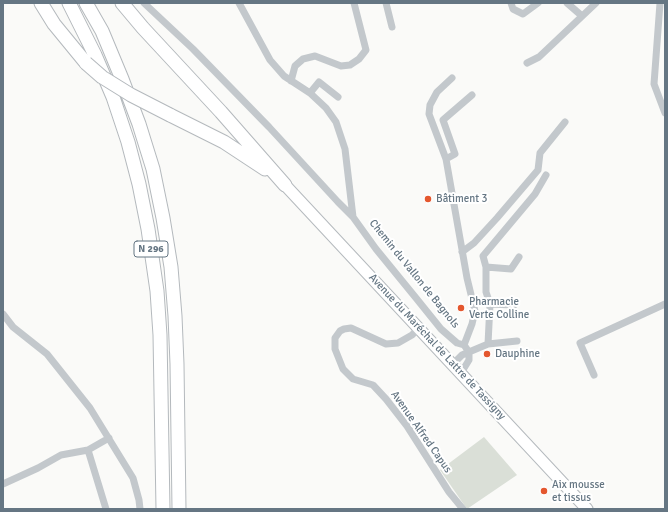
<!DOCTYPE html>
<meta charset="utf-8">
<style>
body{margin:0}
#map{position:relative;width:668px;height:512px;overflow:hidden;background:#fafaf8;font-family:Signika,sans-serif}
canvas{display:block}
.frame{position:absolute;inset:0;border:4px solid #657683;pointer-events:none}
</style>
<div id="map">
<canvas width="668" height="512"></canvas>
<div class="frame"></div>
</div>
<script>
const context = document.querySelector('canvas').getContext('2d');
context.lineJoin = 'round';
function fill(path, color) { context.fillStyle = color; context.fill(path, 'evenodd'); }
const poly = rows => new Path2D(rows.map(r => 'M' + r).join(''));
function trace(path, color, width, dash) { context.strokeStyle = color; context.lineWidth = width; context.lineCap = dash ? 'butt' : 'round'; context.setLineDash(dash || []); context.stroke(path); }
function drawText(font, color, halo, rows, align = 'center') {
  context.font = font + ' Signika,sans-serif'; context.lineWidth = 4; context.setLineDash([]); context.textBaseline = 'middle'; context.strokeStyle = halo; context.fillStyle = color; for (const [text, x, y, turn = 0] of rows) {
    context.save(); context.translate(x, y); context.rotate((+turn || 0) * Math.PI / 180); context.textAlign = isNaN(turn) ? turn : align; if (halo) context.strokeText(text, 0, 0); context.fillText(text, 0, 0); context.restore();
  }
}
fill(poly([
 [484,437,517,475,467,509,440,470]
]), '#dadfd7');
const primary = poly([
 [285,185,587,509]
]);
const highway = poly([
 [41,3,54,24,86,63],
 [69,3,95,55,113,97,128,142,139,184,148,229,157,291,160,335,163,509],
 [86,3,102,31,122,79,139,124,153,169,163,218,171,267,175,316,177,364,179,509],
 [122,3,143,28,221,112,285,185],
 [170,115,224,142,265,169]
]);
trace(primary, '#b5babe', 13);
trace(highway, '#b4b9bd', 15);
trace(poly([
 [144,3,193,49,269,127,338,202,353,217],
 [239,3,270,60,284,76,310,93,326,108,336,122,345,149,353,217,376,249,416,298,441,329,457,343,464,345,469,352,488,344,517,341],
 [386,3,392,27],
 [511,3,513,9,523,14,538,3],
 [567,3,582,16],
 [660,3,654,84,665,113],
 [527,63,539,57,596,3],
 [452,78,437,92,430,105,429,114,446,159,467,278,475,311,472,324,464,345],
 [291,81,295,66,303,59,315,56,341,66,350,65,359,59,366,50,354,3],
 [310,93,319,82,338,97],
 [446,159,455,154,443,120,472,95],
 [462,252,474,243,497,218,538,170,540,153,565,122],
 [486,267,483,256,535,194,546,175],
 [490,304,486,292,486,267,511,269,519,257],
 [3,314,13,327,47,354,90,408,133,478,139,500,140,509],
 [419,328,412,335,398,343,386,344,351,328,344,329,340,331,335,338,335,349,343,369,353,379,373,385,386,399,407,426,449,492,463,509],
 [488,344,490,304,514,305],
 [453,364,462,355,469,352,469,360,461,373],
 [594,375,580,343,665,304],
 [3,484,38,468,61,455,88,450],
 [106,509,88,450,109,438]
]), '#c3c8cc', 7);
trace(primary, '#fff', 11);
trace(highway, '#fff', 13);
const highwayBridge = poly([
 [86,63,102,77,131,95,170,115]
]);
trace(highwayBridge, '#b4b9bd', 15, []);
trace(highwayBridge, '#fff', 13);
for (const [x, y, r, color] of [
 [428,199,4,"#e4572e"],
 [461,308,4,"#e4572e"],
 [487,354,4,"#e4572e"],
 [544,491,4,"#e4572e"]
]) { const dot = new Path2D(); dot.arc(x, y, r, 0, 2 * Math.PI); context.fillStyle = color; context.fill(dot); trace(dot, '#fff', 1.5); }
for (const [x, y, w] of [
 [151,249,34]
]) { const box = new Path2D(); box.roundRect(x - w / 2, y - 8, w, 16, 3); context.fillStyle = '#fff'; context.fill(box); trace(box, '#657683', 1); }
drawText('bold 10px', '#657683', null, [
 ["N 296",151,249]
]);
drawText('11px', '#657683', '#fff', [
 ["Bâtiment 3",436,199],
 ["Pharmacie",469,302],
 ["Verte Colline",469,315],
 ["Dauphine",495,354],
 ["Aix mousse",552,485],
 ["et tissus",552,498]
], 'left');
drawText('11px', '#657683', '#fff', [
 ["Chemin du Vallon de Bagnols",414,274,51],
 ["Avenue du Maréchal de Lattre de Tassigny",437,347,47],
 ["Avenue Alfred Capus",421,432,55]
]);
</script>
